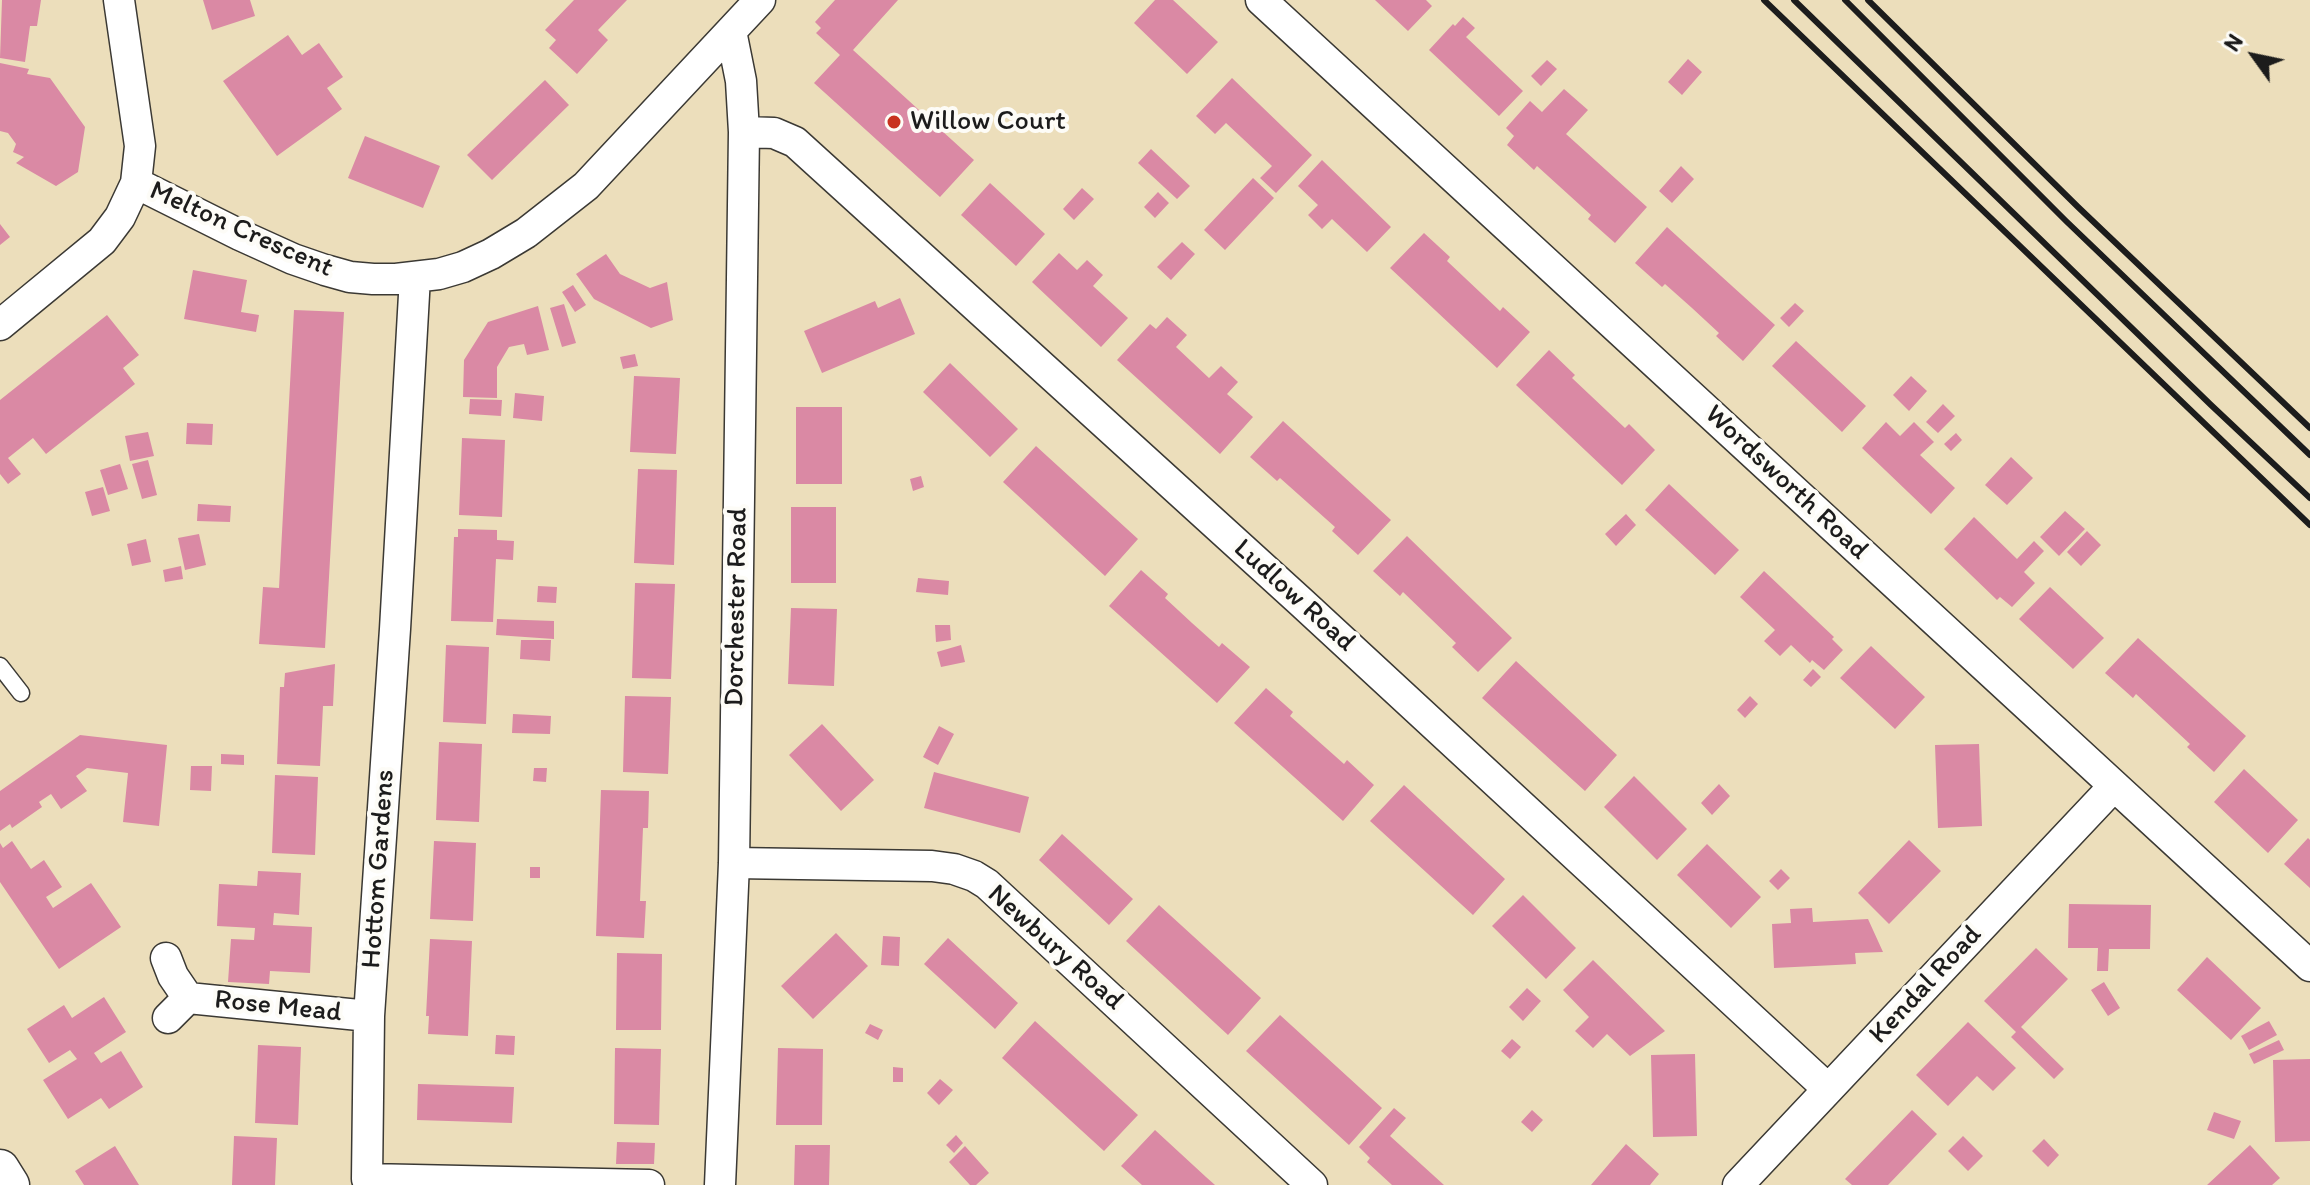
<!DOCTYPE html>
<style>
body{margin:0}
#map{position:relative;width:2310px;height:1185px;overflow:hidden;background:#ecdebb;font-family:Itim,sans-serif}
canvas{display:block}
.north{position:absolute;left:2214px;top:16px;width:80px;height:80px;-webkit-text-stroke:6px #fdfcf7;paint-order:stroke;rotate:303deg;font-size:22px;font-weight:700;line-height:32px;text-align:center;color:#1c1c1c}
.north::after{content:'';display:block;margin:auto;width:28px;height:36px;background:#1c1c1c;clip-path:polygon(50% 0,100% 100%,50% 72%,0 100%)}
</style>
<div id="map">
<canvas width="2310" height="1185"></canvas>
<div class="north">N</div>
</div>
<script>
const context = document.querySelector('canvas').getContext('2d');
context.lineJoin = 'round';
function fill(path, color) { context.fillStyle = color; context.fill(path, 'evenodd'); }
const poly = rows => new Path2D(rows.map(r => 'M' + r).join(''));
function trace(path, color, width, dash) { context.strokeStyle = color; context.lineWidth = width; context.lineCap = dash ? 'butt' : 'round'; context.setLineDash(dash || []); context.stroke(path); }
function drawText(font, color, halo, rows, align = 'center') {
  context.font = font + ' Itim,sans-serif'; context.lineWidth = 8; context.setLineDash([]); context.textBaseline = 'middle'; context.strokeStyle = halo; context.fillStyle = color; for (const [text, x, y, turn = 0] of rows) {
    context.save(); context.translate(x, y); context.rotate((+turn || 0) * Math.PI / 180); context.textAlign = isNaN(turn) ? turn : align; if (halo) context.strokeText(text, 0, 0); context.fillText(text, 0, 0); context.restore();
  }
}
fill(poly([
 [2,0,41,0,37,26,30,26,25,62,0,58],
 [203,0,250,0,255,16,212,30],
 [574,0,627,0,598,30,608,40,577,74,549,48,556,40,545,30],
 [835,0,898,0,853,50,974,160,940,197,814,83,840,55,816,33,821,28,815,22],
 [1155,0,1173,0,1218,42,1187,74,1134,23],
 [1375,0,1426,0,1432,6,1408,31],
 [1463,17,1475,28,1466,37,1523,91,1499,116,1429,50,1453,24,1455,26],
 [288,35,302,55,319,43,343,77,327,88,342,109,277,156,223,81],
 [1688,59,1702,72,1682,95,1668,82],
 [1547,60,1557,69,1541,86,1531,76],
 [0,63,29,69,27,74,50,78,85,127,78,172,56,186,16,163,24,157,13,152,16,144,8,133,0,131],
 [1232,78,1312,155,1276,193,1260,178,1272,166,1226,123,1215,134,1196,116],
 [545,80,569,105,492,180,467,155],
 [1564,89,1588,110,1566,134,1647,207,1615,243,1588,219,1591,215,1537,166,1534,170,1507,145,1514,136,1506,128,1530,101,1542,112],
 [365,136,440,166,423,208,348,178],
 [1151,149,1190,186,1177,199,1138,163],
 [1322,160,1391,227,1367,252,1332,219,1322,229,1308,215,1318,205,1298,186],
 [1681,166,1694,179,1672,203,1659,191],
 [1253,178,1274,198,1225,250,1204,230],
 [990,183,1045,234,1016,266,961,215],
 [1082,188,1094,199,1074,220,1063,209],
 [1158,192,1169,203,1155,218,1144,207],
 [0,224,10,237,0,245],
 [1667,227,1775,325,1743,361,1716,336,1719,333,1692,308,1665,284,1662,287,1635,263],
 [1424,233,1450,257,1447,261,1500,311,1503,307,1530,332,1497,368,1390,268],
 [1182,242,1195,254,1171,280,1157,267],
 [1059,253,1077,270,1087,260,1103,275,1093,286,1128,318,1101,347,1032,282],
 [606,254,620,274,650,288,667,282,673,320,651,328,594,299,576,274],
 [193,270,247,280,241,312,259,315,256,332,184,319],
 [573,285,586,305,575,312,562,292],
 [900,298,915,334,822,373,804,331,875,301,878,308],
 [1795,303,1804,311,1789,327,1780,318],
 [564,304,576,343,562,347,550,308],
 [538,306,549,350,527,355,524,344,509,347,497,367,497,398,463,397,464,360,488,322],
 [294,310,344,312,325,648,259,644,263,587,279,588],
 [107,315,139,355,123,368,135,384,46,454,33,438,8,458,21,474,8,484,0,474,0,400],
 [1167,317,1187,335,1176,347,1209,378,1221,366,1238,382,1227,394,1253,417,1220,454,1117,360,1150,324,1156,329],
 [1796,341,1866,406,1842,432,1772,366],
 [1549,350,1575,375,1572,378,1625,428,1629,424,1655,450,1622,485,1516,385],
 [635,354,638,366,623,369,620,357],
 [950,363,1018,429,990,457,923,392],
 [634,376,680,378,676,454,630,452],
 [1911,376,1927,391,1909,411,1893,395],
 [515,393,544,396,542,421,513,418],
 [470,399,502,400,501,416,469,414],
 [1943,404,1955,416,1938,433,1926,422],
 [796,407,842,407,842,484,796,484],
 [1283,421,1391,520,1358,555,1332,531,1335,527,1280,478,1277,481,1250,457],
 [1886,422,1900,436,1914,422,1934,442,1920,455,1955,488,1931,514,1862,448],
 [187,423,213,424,212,445,186,444],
 [148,432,154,456,130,461,125,436],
 [1956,433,1962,440,1951,451,1944,444],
 [462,438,505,440,502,517,459,515],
 [1036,446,1138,539,1105,576,1003,482],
 [2011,457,2033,478,2007,505,1985,485],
 [148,460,157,495,142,499,132,464],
 [120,464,128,489,108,495,100,470],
 [638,469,677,470,674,565,634,563],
 [921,476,924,487,913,491,910,479],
 [1669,484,1739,550,1715,575,1645,510],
 [103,487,110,511,92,516,85,492],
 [198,504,231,506,230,522,197,521],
 [791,507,836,507,836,583,791,583],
 [2065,511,2085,529,2059,556,2040,537],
 [1626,514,1636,525,1616,546,1605,534],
 [1974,517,2017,559,2034,541,2044,551,2024,572,2035,583,2012,607,2000,597,1997,600,1944,549],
 [458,529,497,530,497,540,514,541,513,560,496,559,493,622,451,621,454,537,458,537],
 [2087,531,2101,545,2081,566,2067,552],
 [199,534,206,565,185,570,178,538],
 [1407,536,1512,638,1478,672,1452,647,1456,643,1403,592,1400,596,1373,571],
 [146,539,151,562,132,566,127,544],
 [181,566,183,579,165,582,163,570],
 [1141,570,1168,594,1165,598,1192,623,1219,647,1222,643,1250,667,1217,703,1109,606],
 [1764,571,1834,637,1832,639,1843,650,1824,670,1812,660,1810,663,1791,645,1780,656,1764,641,1775,630,1740,597],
 [918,578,949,581,948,595,916,592],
 [635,583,675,584,671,679,632,678],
 [538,586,557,587,556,603,537,602],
 [2050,587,2104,638,2073,669,2019,619],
 [791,608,837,609,834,686,788,684],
 [497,619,554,621,554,639,496,635],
 [935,625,950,625,951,640,936,642],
 [2138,638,2246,736,2214,772,2187,747,2190,744,2136,694,2133,698,2105,673],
 [521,640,551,640,550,661,520,659],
 [446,645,489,647,486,724,443,722],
 [961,645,965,662,941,667,937,652],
 [1871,646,1925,697,1895,729,1840,678],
 [1516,661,1617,755,1585,791,1482,698],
 [335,664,333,706,323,706,320,766,277,764,280,687,284,687,285,673],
 [1813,669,1821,677,1811,687,1803,680],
 [1266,688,1293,712,1290,716,1344,764,1347,760,1374,785,1343,821,1234,723],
 [625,696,671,697,668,774,623,772],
 [1750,696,1758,704,1745,718,1737,710],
 [513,714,551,716,550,734,512,733],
 [822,724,874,780,841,811,789,755],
 [939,726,954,734,938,765,923,757],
 [80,735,167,745,159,826,123,822,128,773,87,768,76,776,87,791,61,809,51,794,39,802,42,807,12,828,10,824,0,831,0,791],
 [439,742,482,744,479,822,436,820],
 [1979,744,1982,826,1938,828,1935,745],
 [221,754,244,755,244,765,221,764],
 [191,766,212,766,211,791,190,790],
 [534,768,547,768,546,782,533,781],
 [2244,769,2298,820,2268,853,2214,802],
 [934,772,1029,797,1020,833,924,808],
 [275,775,318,777,315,855,272,853],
 [1634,776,1687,829,1657,860,1604,807],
 [1719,784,1730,796,1712,815,1701,803],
 [1404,785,1505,879,1473,915,1370,821],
 [601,790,649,791,648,828,643,828,640,901,646,901,644,938,596,936],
 [1062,834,1133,899,1109,925,1039,860],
 [2308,838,2310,840,2310,888,2284,864],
 [1909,840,1941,871,1889,924,1858,893],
 [12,841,31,869,44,860,62,887,46,897,53,908,91,883,121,927,59,969,0,882,0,843,3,848],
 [434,841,476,843,473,921,430,919],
 [1707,844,1761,897,1731,928,1677,875],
 [530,867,540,867,540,878,530,878],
 [1781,869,1790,878,1778,890,1769,881],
 [258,871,301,873,299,915,274,913,273,925,312,927,310,973,270,971,269,984,228,982,231,939,254,940,255,928,217,926,219,884,257,886],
 [1523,895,1576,948,1546,979,1492,926],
 [2069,904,2151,905,2150,949,2109,949,2108,971,2097,971,2098,948,2068,948],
 [1159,905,1261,998,1228,1035,1126,941],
 [1812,908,1813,922,1868,919,1883,952,1855,953,1856,964,1774,968,1772,924,1791,923,1790,909],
 [836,933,868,966,813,1019,781,986],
 [883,936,900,937,899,966,881,965],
 [948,938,1018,1003,995,1029,924,964],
 [430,939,472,941,468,1036,428,1034,429,1016,426,1016],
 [2036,948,2068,979,2021,1027,2064,1069,2054,1079,2011,1037,2016,1032,1984,1001],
 [617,953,662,954,661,1030,616,1030],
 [2207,957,2261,1008,2231,1040,2177,990],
 [1593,960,1665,1031,1630,1056,1607,1034,1593,1048,1575,1031,1589,1017,1563,990],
 [2104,982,2120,1008,2108,1016,2091,990],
 [1527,988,1541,1001,1523,1021,1509,1007],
 [104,997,126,1032,94,1053,101,1063,121,1051,143,1087,109,1109,101,1098,68,1119,43,1080,77,1059,70,1050,49,1063,27,1029,64,1005,72,1018],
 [1280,1015,1382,1108,1349,1145,1246,1051],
 [1035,1021,1138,1115,1104,1151,1002,1058],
 [2269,1021,2277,1035,2249,1050,2241,1036],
 [1968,1022,2016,1068,1993,1091,1977,1076,1948,1106,1916,1075],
 [870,1024,883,1030,878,1040,865,1033],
 [496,1035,515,1036,514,1055,495,1054],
 [1512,1039,1521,1047,1510,1059,1501,1051],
 [2279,1040,2284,1050,2254,1064,2249,1054],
 [258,1045,301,1047,298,1125,255,1123],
 [615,1048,661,1049,659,1125,614,1124],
 [778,1048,823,1049,822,1125,776,1125],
 [1695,1054,1697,1136,1653,1137,1651,1055],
 [2310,1059,2310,1141,2275,1142,2273,1060],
 [893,1067,903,1068,903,1082,893,1082],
 [940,1079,953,1090,939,1105,927,1093],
 [418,1084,514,1087,512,1123,417,1120],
 [1394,1108,1406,1118,1390,1136,1444,1185,1392,1185,1367,1162,1370,1158,1359,1147],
 [1532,1110,1543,1120,1532,1132,1521,1122],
 [1912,1110,1937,1134,1888,1185,1852,1185,1845,1179],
 [2214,1112,2241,1121,2234,1139,2207,1130],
 [1155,1130,1206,1177,1215,1185,1142,1185,1121,1166],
 [956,1135,963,1143,954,1153,946,1145],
 [234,1136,277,1138,275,1185,232,1185],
 [1963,1136,1983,1156,1968,1171,1948,1151],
 [2044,1139,2059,1155,2048,1167,2032,1151],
 [617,1142,655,1143,654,1164,616,1164],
 [1626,1144,1659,1174,1650,1185,1591,1185],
 [795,1145,830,1145,829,1185,794,1185],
 [2250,1145,2280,1178,2272,1185,2207,1185],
 [115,1146,139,1185,84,1185,75,1171],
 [965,1146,989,1173,976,1185,970,1185,949,1162]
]), '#da89a4');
const service = poly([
 [0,666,21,693]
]);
const minor = poly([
 [1261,0,2310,966],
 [744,132,774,133,795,142,1301,602,1828,1089],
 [136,183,240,235,293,259,325,270,350,277,373,279,396,279,439,274,463,267,491,254,526,233,586,186,760,0],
 [415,277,395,629,369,1016,367,1179,649,1185],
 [0,325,102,241,120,217,136,183,140,146,119,0],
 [734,863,932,866,954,869,974,876,987,884,1312,1185],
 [166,958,173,976,188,998],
 [168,1018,188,998,369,1016],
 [720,1185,734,863,744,132,741,81,731,31],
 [1738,1185,2114,786]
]);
const tertiary = poly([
 [0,1169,10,1185]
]);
trace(service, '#3b3934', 19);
trace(minor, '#3b3934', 33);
trace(tertiary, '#3b3934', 41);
trace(service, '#fff', 16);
trace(minor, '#fff', 30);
trace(tertiary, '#fff', 38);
trace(poly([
 [1764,0,2310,525],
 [1794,0,2211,405,2310,498],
 [1845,0,2066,221,2310,455],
 [1868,0,2078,207,2310,428]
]), '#1c1c1c', 6);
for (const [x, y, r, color] of [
 [894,122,8,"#c8321e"]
]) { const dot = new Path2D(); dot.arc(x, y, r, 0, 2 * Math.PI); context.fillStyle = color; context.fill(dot); trace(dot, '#fdfcf7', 3); }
drawText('28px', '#1c1c1c', '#fdfcf7', [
 ["Willow Court",910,122]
], 'left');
drawText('28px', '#1c1c1c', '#fdfcf7', [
 ["Melton Crescent",241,230,24],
 ["Wordsworth Road",1786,483,43],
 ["Ludlow Road",1294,596,42],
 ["Dorchester Road",737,607,-89],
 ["Hottom Gardens",379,869,-86],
 ["Newbury Road",1055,948,42],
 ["Kendal Road",1926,985,-47],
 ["Rose Mead",278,1007,6]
]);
</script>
